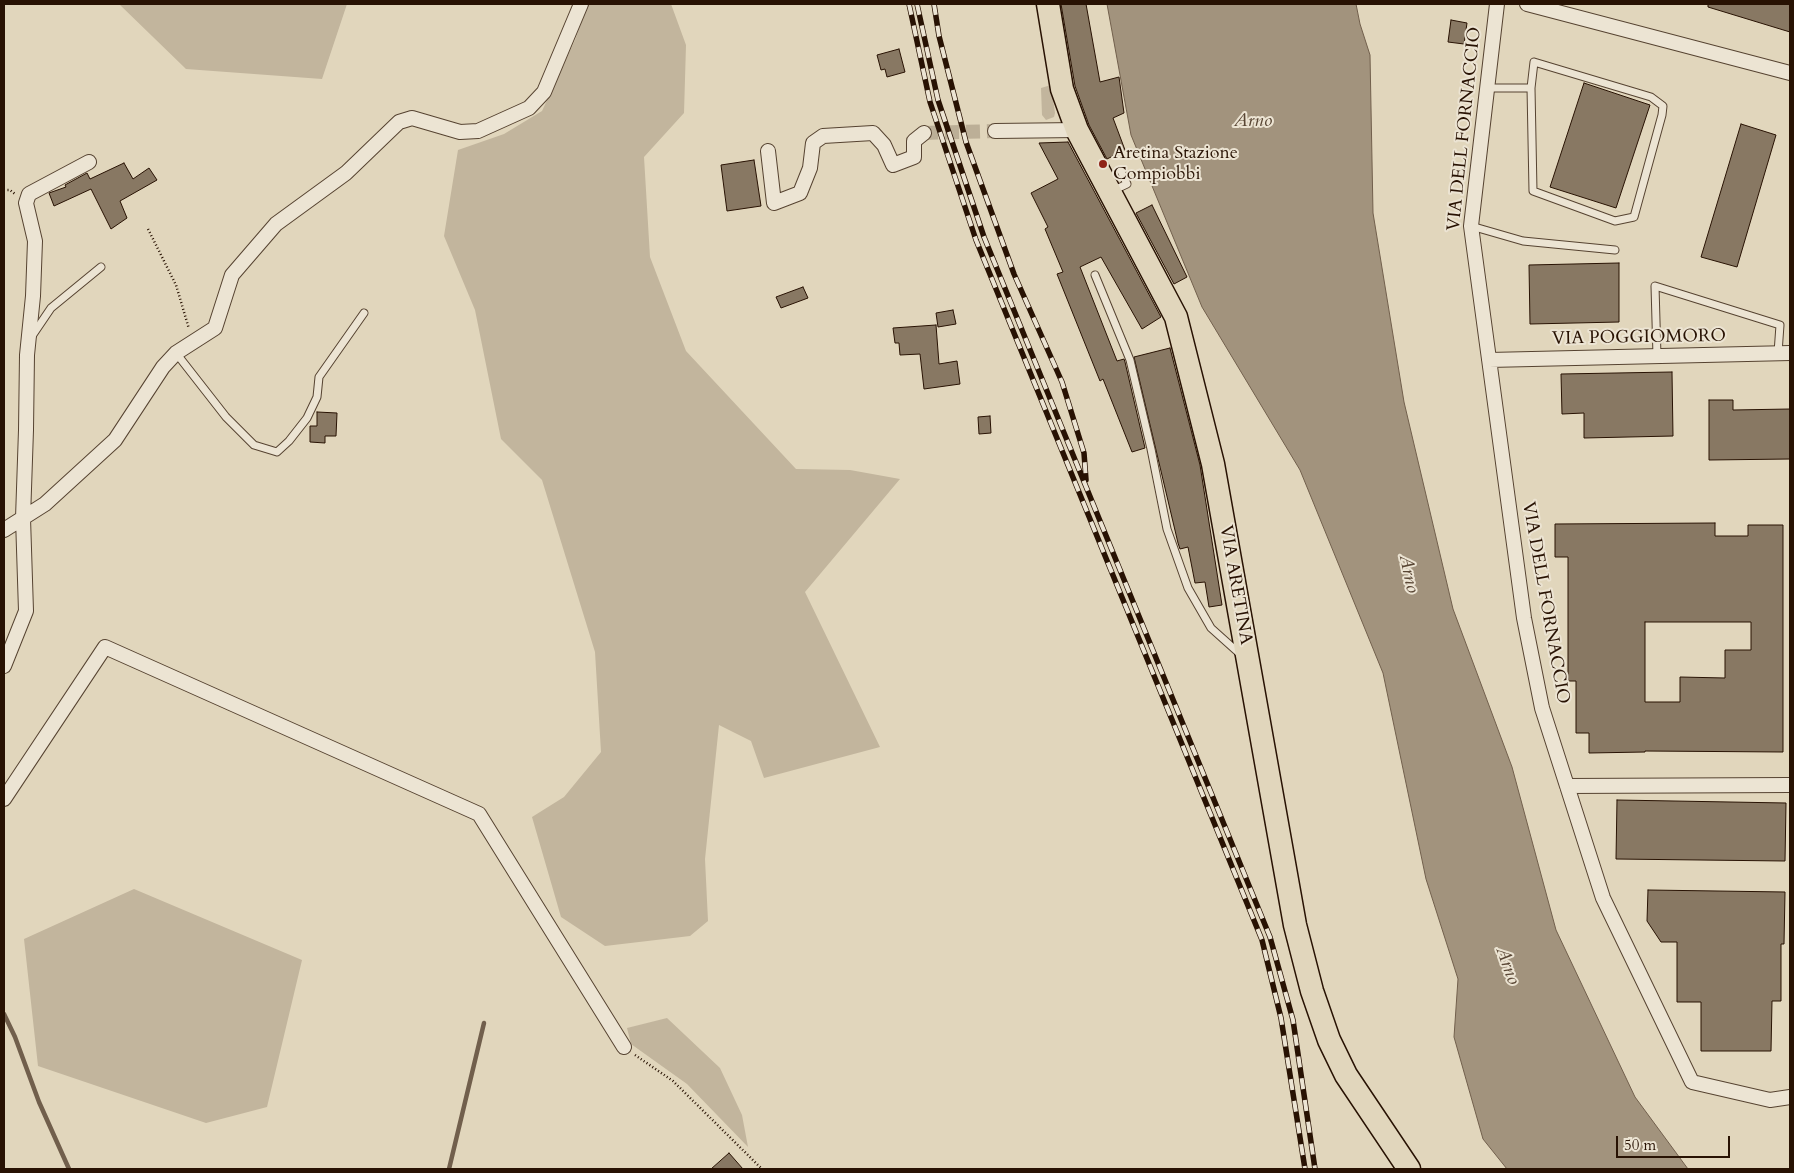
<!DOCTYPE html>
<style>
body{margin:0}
#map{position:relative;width:1794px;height:1173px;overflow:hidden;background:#e1d6bc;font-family:Cardo,serif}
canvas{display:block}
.frame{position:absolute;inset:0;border:5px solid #281203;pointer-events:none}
.scale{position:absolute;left:1616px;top:1136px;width:114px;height:22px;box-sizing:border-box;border:2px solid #281203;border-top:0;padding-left:6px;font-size:15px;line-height:18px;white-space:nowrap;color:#281203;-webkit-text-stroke:4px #ece4d3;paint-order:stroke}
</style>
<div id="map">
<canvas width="1794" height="1173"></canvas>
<div class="frame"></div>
<div class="scale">50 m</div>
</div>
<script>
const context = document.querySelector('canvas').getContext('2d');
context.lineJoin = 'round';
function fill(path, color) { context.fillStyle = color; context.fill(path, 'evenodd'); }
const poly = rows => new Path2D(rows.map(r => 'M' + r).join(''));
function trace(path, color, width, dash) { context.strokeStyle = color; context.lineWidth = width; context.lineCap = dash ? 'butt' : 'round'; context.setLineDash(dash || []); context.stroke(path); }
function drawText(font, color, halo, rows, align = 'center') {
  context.font = font + ' Cardo,serif'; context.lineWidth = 4; context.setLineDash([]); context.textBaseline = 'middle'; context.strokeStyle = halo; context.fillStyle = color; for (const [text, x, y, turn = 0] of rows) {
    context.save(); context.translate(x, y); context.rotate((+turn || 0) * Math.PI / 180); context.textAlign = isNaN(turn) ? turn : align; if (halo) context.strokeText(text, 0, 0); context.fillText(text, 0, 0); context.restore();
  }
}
fill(poly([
 [119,4,347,4,322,79,186,69],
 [588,4,671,4,686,45,684,113,644,157,650,257,686,351,796,469,850,470,900,479,805,592,880,747,764,778,751,741,719,725,705,859,708,921,690,936,605,946,561,917,532,817,564,797,601,752,595,652,542,480,501,439,475,310,444,236,458,150,504,134,542,111,575,40],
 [1051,85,1055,113,1054,117,1046,120,1042,115,1041,88],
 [134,889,302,960,267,1107,206,1123,38,1066,24,939],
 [667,1018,720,1068,742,1115,748,1147,687,1084,631,1044,627,1028]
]), '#c2b59d');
const water = poly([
 [1107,4,1356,4,1360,24,1370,55,1373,213,1404,402,1453,609,1512,767,1556,930,1635,1097,1688,1169,1507,1169,1483,1139,1454,1037,1458,979,1426,879,1383,673,1300,470,1202,307,1131,135,1107,4]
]);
fill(water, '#a2937d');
trace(water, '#715f4c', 1);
trace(poly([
 [4,1014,15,1037,39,1102,69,1169],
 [449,1169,484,1023]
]), '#715f4c', 4.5);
const building = poly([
 [1061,4,1086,4,1100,82,1119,77,1124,113,1113,118,1125,150,1107,159,1089,125,1075,86,1061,4],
 [1708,4,1790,4,1790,32,1708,7,1708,4],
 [1451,20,1467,23,1464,44,1448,42,1451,20],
 [899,49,905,72,887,77,885,69,881,70,877,55,899,49],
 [1584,83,1650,105,1616,208,1550,187,1584,83],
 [1741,124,1776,135,1737,267,1701,257,1741,124],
 [1068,142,1161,317,1142,329,1101,257,1080,267,1117,361,1124,359,1125,362,1145,448,1132,452,1103,379,1100,381,1057,274,1063,272,1045,229,1048,227,1031,193,1058,179,1039,143,1068,142],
 [754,160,761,206,727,211,721,165,754,160],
 [124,163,133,179,149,168,157,180,120,201,127,218,111,229,91,189,54,206,49,193,66,187,65,185,87,173,90,179,124,163],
 [1152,205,1187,277,1174,284,1136,213,1152,205],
 [1619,263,1619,322,1530,324,1529,265,1619,263],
 [803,287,808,298,781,308,776,297,803,287],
 [953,310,956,324,938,327,936,313,953,310],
 [936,325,939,364,957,361,960,384,924,389,920,354,900,355,899,343,895,343,893,328,936,325],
 [1170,348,1200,465,1222,605,1209,607,1205,582,1195,583,1188,547,1180,549,1178,543,1134,357,1170,348],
 [1672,372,1673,436,1584,438,1584,413,1562,414,1561,374,1672,372],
 [1709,400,1733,400,1733,410,1790,409,1790,459,1709,460,1709,400],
 [317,412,337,413,336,436,325,436,325,443,310,442,310,426,317,426,317,412],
 [990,416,991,433,979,434,978,417,990,416],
 [1715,523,1715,536,1748,536,1748,525,1783,525,1783,752,1645,751,1645,752,1589,753,1589,733,1576,733,1576,681,1568,681,1568,557,1555,557,1555,524,1715,523],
 [1645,622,1751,622,1751,650,1725,650,1725,678,1680,677,1680,702,1645,702,1645,622],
 [1617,800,1786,803,1785,861,1616,859,1617,800],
 [1648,890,1785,892,1784,944,1781,944,1781,1001,1772,1001,1771,1051,1701,1051,1701,1002,1677,1002,1677,942,1661,942,1647,921,1648,890],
 [729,1153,743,1169,711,1169,729,1153]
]);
fill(building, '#887863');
trace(building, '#281203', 1);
trace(poly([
 [924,133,995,131]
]), '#bcaf97', 14, [14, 7]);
const service = poly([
 [1487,88,1531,88,1534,62,1651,97,1663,106,1662,115,1634,217,1615,221,1533,191,1531,88],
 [1112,191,1127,184,1121,171],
 [1471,226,1523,241,1615,250],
 [1095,275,1130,360,1151,449,1167,529,1188,588,1211,628,1240,654],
 [32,336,51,308,101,267],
 [176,353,226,417,254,445,277,452,289,441,307,418,317,397,319,377,364,313],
 [1657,356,1655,286,1780,325,1778,353]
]);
const minor = poly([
 [1497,4,1471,226,1524,618,1542,708,1603,898,1692,1082,1770,1100,1790,1097],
 [1527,4,1790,73],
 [995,131,1077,130],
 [768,151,774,203,800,193,810,168,813,143,823,136,873,133,884,145,893,165,914,157,914,141,924,133],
 [1489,360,1790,353],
 [4,530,45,504,115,440,163,367,176,353,215,328,232,275,276,224,346,173,399,122,412,118,460,132,478,131,529,108,544,92,581,4],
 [4,666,26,611,23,518,26,430,27,355,33,296,35,241,26,203,29,194,89,162],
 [1567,786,1790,785],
 [4,799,105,647,479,814,624,1047]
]);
const primary = poly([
 [1048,4,1062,89,1077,130,1176,317,1213,464,1295,925,1312,991,1329,1040,1346,1075,1409,1169]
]);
trace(service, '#564331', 9);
trace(minor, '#564331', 16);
trace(primary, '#281203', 25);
trace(poly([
 [4,190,10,190,15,194],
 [148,229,176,285,189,329],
 [635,1055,673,1081,762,1169]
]), '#281203', 2.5, [1, 2.5]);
trace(service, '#ece4d3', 7);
trace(minor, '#ece4d3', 14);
trace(primary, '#e1d6bc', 22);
const rail = poly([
 [909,4,930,102,976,240,1262,940,1281,1018,1305,1169],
 [917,4,938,100,984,237,1270,937,1293,1020,1315,1169],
 [934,4,939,36,966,142,1014,274,1062,382,1084,453,1086,480]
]);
trace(rail, '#281203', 5.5);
trace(rail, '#ece4d3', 4, [11]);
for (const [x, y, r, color] of [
 [1103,164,5,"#8f2418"]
]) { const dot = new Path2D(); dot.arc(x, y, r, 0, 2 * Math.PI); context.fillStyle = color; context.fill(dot); trace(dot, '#ece4d3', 2); }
drawText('18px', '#281203', '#ece4d3', [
 ["VIA DELL FORNACCIO",1465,129,-84],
 ["VIA POGGIOMORO",1639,338,-1],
 ["VIA ARETINA",1235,585,80],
 ["VIA DELL FORNACCIO",1545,603,80]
]);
drawText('18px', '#281203', '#ece4d3', [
 ["Aretina Stazione",1113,154],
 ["Compiobbi",1113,175]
], 'left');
drawText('italic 19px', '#594634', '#ece4d3', [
 ["Arno",1253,122],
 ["Arno",1408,574,78],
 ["Arno",1507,966,70]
]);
</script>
